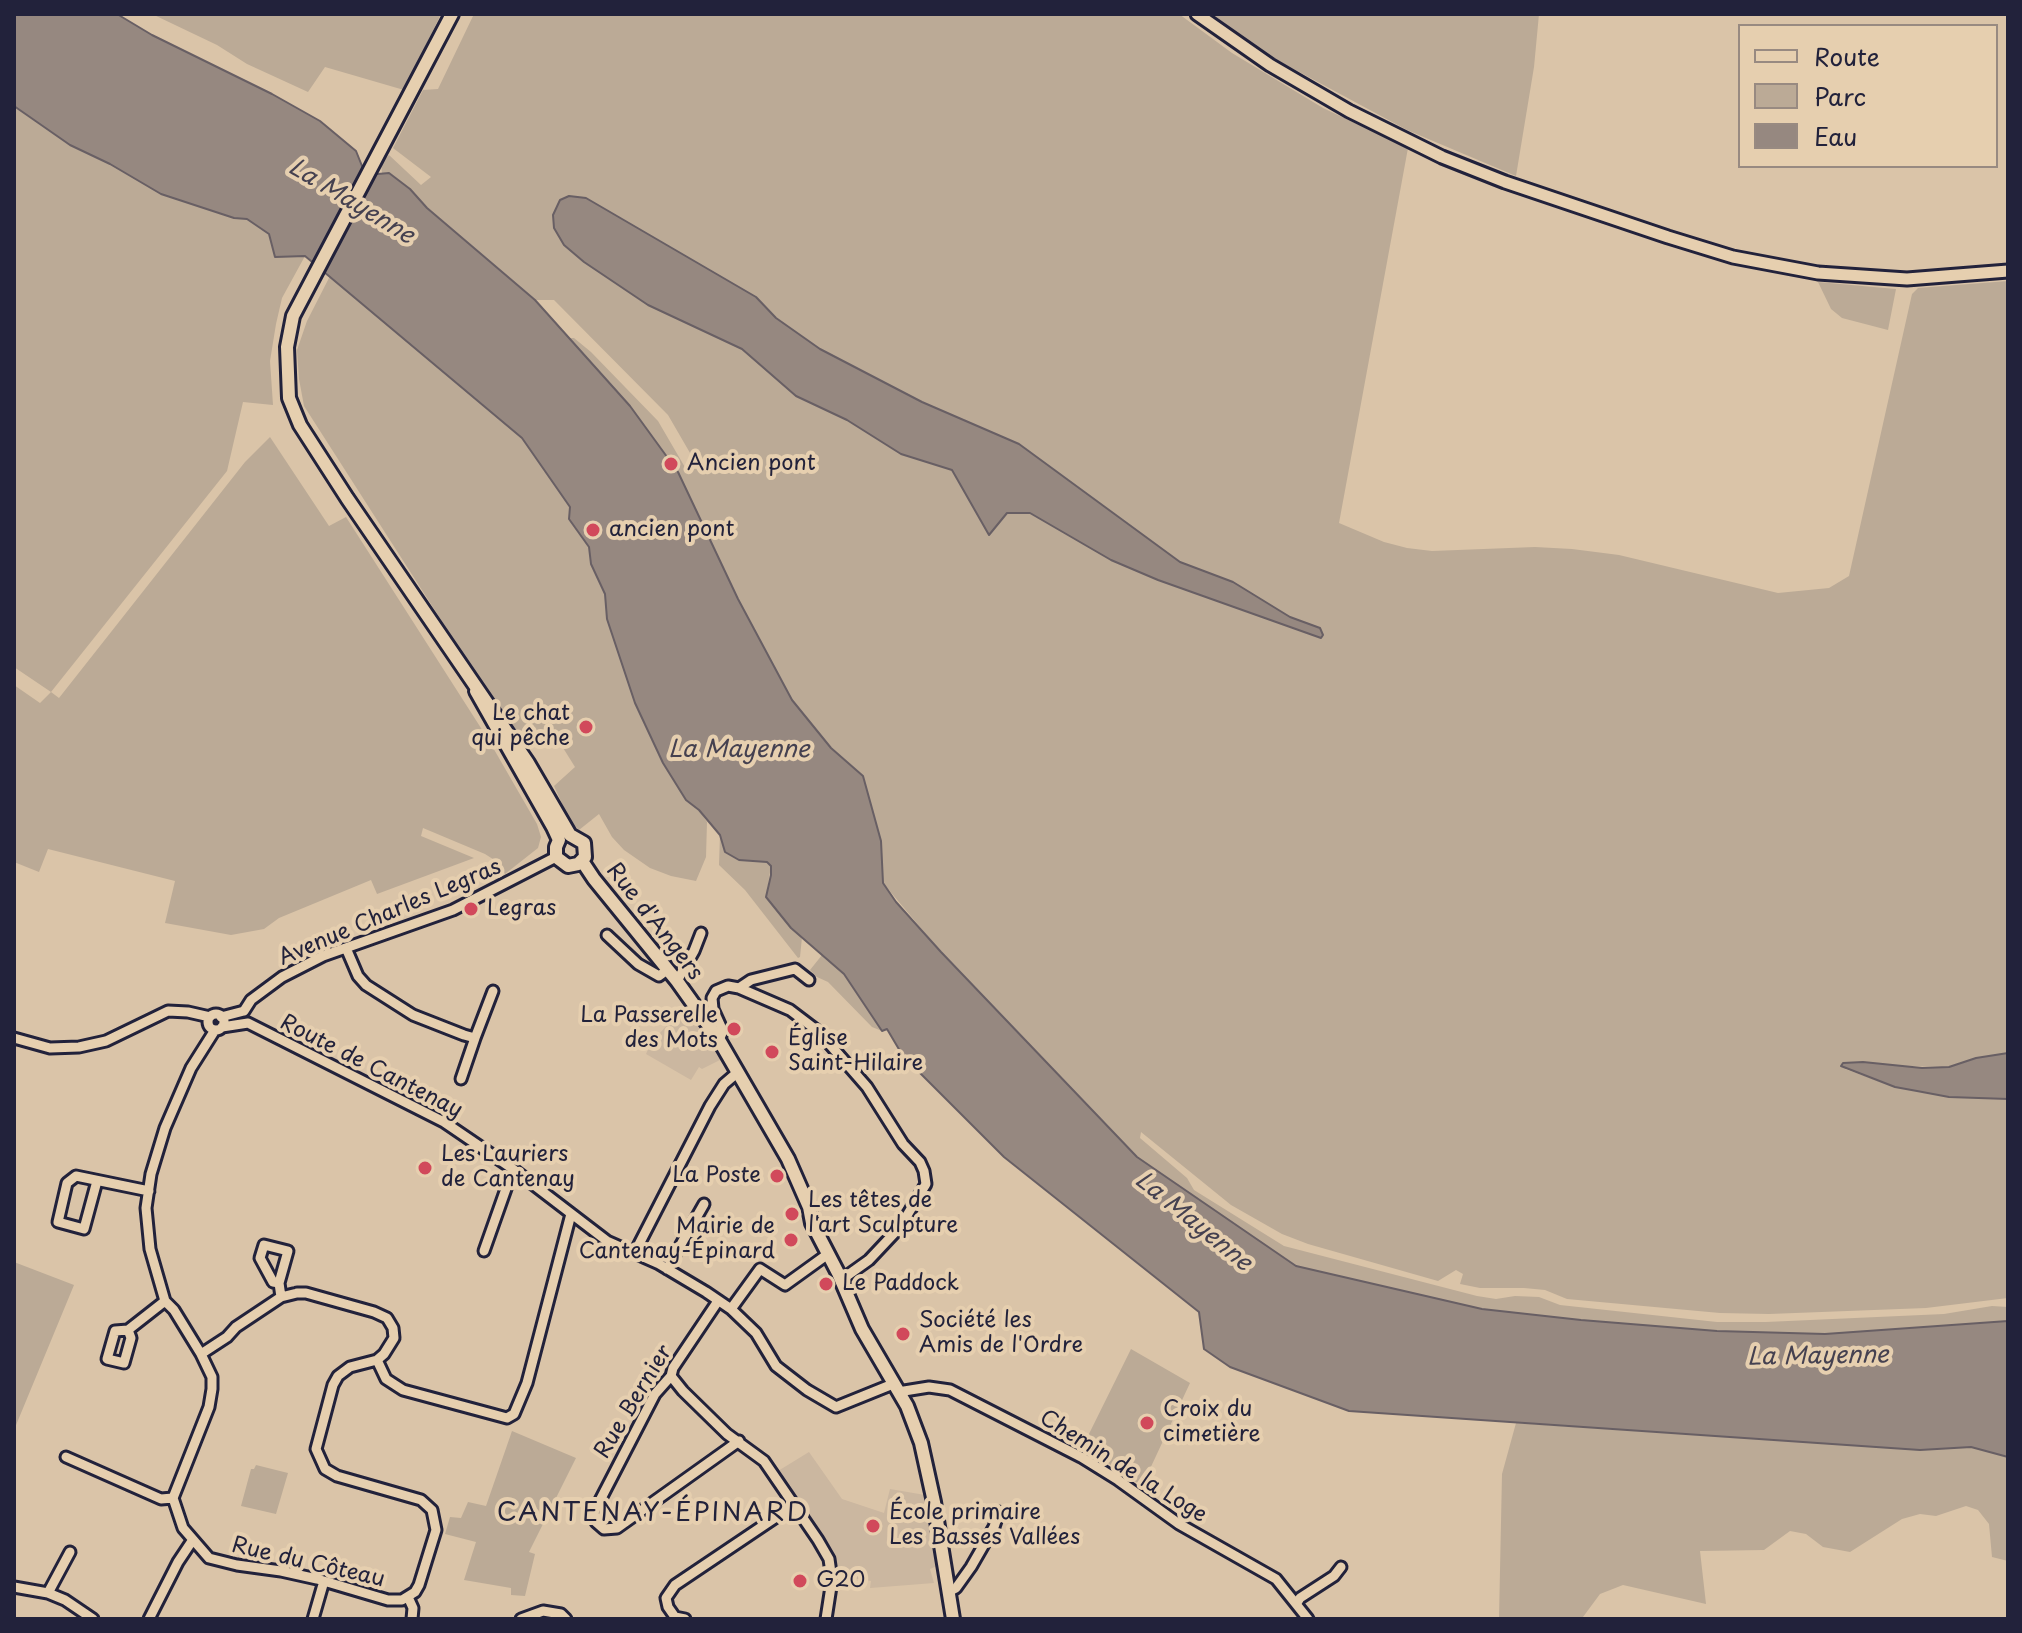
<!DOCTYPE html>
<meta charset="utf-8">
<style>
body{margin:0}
#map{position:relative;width:2022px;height:1633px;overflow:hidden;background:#dac4a8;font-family:"Playpen Sans",sans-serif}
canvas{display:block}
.frame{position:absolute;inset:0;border:16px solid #22223b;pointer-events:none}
.legend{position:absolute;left:1738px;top:24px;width:260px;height:144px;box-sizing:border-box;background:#e6cfaf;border:2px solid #988a81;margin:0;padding:10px 14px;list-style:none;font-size:24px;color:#22223b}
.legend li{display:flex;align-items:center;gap:16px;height:40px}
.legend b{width:40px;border:2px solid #988a81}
</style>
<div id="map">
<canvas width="2022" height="1633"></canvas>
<div class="frame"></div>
<ul class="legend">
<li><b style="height:10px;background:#e6cfaf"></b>Route</li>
<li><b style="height:22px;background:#bbaa96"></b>Parc</li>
<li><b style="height:22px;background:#968880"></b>Eau</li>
</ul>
</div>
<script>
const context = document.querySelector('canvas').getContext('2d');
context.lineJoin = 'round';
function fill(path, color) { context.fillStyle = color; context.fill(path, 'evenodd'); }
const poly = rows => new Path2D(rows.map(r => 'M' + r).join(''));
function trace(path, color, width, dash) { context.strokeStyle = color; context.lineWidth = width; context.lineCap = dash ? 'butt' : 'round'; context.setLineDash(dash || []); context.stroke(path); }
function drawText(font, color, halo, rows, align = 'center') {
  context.font = font + ' "Playpen Sans",sans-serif'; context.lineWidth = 8; context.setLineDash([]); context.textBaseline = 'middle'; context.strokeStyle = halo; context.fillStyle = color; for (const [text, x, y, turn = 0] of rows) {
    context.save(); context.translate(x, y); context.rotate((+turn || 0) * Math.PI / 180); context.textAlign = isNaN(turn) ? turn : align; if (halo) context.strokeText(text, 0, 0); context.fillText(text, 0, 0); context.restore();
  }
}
fill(poly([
 [685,1005,722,1059,702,1069,699,1067,691,1080,646,1054,651,1043],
 [809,1452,842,1499,884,1513,890,1489,925,1495,937,1566,930,1569,934,1583,870,1588,871,1581,839,1576,833,1550,778,1471]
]), '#cbb7a0');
fill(poly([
 [152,14,441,14,404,90,325,67,308,92,247,64,217,45],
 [474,14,1179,14,1232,53,1323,108,1408,148,1339,523,1384,542,1407,548,1432,551,1535,547,1572,549,1619,555,1778,593,1829,588,1849,576,1912,294,1918,288,2008,281,2008,1053,1976,1058,1949,1067,1895,1066,1845,1069,1895,1087,1949,1097,2008,1099,2008,1298,1926,1308,1769,1314,1720,1313,1567,1299,1545,1290,1524,1288,1480,1288,1460,1284,1463,1274,1456,1270,1438,1281,1308,1244,1282,1234,1231,1205,1141,1132,1140,1138,1187,1178,1194,1190,1284,1246,1477,1296,1496,1299,1515,1296,1539,1297,1560,1305,1717,1322,1766,1322,1944,1314,1992,1306,2008,1307,2008,1321,1824,1334,1717,1331,1581,1320,1482,1309,1296,1266,1137,1157,941,952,883,883,881,841,863,776,831,748,792,700,630,406,569,338,574,338,591,352,658,421,686,469,697,465,668,415,554,300,535,300,427,208,410,189,390,173,382,174,381,163,389,155,421,185,431,177,393,148,423,90,438,89],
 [586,198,756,297,776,318,820,349,922,402,1019,444,1180,562,1233,582,1290,617,1320,628,1323,635,1320,638,1158,580,1111,560,1030,513,1007,513,989,534,953,470,796,396,742,349,648,305,564,245],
 [1209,14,1539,14,1534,67,1516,176,1407,130,1264,53],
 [14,106,70,145,234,218,247,219,269,234,275,257,305,256,282,298,276,324,270,361,273,405,243,402,227,471,51,692,59,698,245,462,270,437,329,526,346,517,488,739,537,824,541,837,538,848,505,874,499,863,485,854,423,828,421,836,474,858,377,894,371,880,279,918,264,929,231,935,165,923,175,881,48,849,39,872,14,862,14,685,40,703,51,692,14,667],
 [330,276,522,438,571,507,569,519,589,547,591,564,605,594,607,619,635,703,663,763,686,800,699,810,707,822,706,857,696,881,671,876,650,868,624,850,612,837,599,814,579,830,570,821,554,786,575,767,555,735,545,737,529,748,518,740,304,406,299,379,297,350,307,321],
 [1818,282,1896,289,1888,330,1842,318,1831,309],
 [720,835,725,852,739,860,767,862,771,866,766,897,791,928,802,937,800,957,798,958,745,890,719,865],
 [822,955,844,974,882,1031,872,1027,828,982,817,977,810,970],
 [14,1262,74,1285,14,1430],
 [1131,1349,1190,1383,1142,1486,1083,1446],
 [1516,1423,1920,1450,1971,1447,2004,1455,2008,1457,2008,1561,1992,1557,1989,1524,1978,1510,1966,1506,1936,1516,1920,1514,1902,1519,1850,1552,1823,1547,1806,1534,1790,1531,1764,1550,1700,1551,1706,1604,1623,1585,1600,1594,1583,1617,1499,1619,1502,1474],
 [512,1431,576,1458,529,1552,535,1554,525,1596,511,1595,511,1588,464,1580,476,1542,445,1534,450,1517,461,1518,468,1502,486,1506],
 [256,1465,288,1473,276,1514,241,1506,251,1469,254,1469]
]), '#bbaa96');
const water = poly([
 [14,14,117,14,152,35,272,94,320,121,356,151,362,166,378,174,389,173,410,189,427,208,535,300,630,406,678,472,738,599,792,700,831,748,863,776,881,841,883,883,896,902,941,952,1137,1157,1296,1266,1482,1309,1581,1320,1717,1331,1825,1334,2008,1321,2008,1457,1971,1447,1920,1450,1349,1411,1230,1367,1204,1349,1199,1312,1004,1157,920,1073,900,1051,887,1029,882,1031,844,974,791,928,766,897,771,875,771,866,767,862,739,860,725,852,720,835,699,810,686,800,663,763,635,703,607,619,605,594,591,564,589,547,569,519,570,507,522,438,305,256,275,257,269,234,247,219,234,218,161,194,110,164,70,145,14,106,14,14],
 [569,196,586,198,756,297,776,318,820,349,922,402,1019,444,1180,562,1233,582,1290,617,1320,628,1323,635,1321,638,1158,580,1111,560,1030,513,1007,513,989,535,952,470,901,454,847,420,796,396,742,349,648,305,584,262,564,245,554,228,553,215,560,200,569,196],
 [2008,1053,2008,1099,1949,1097,1917,1091,1895,1087,1841,1066,1843,1063,1863,1062,1922,1068,1949,1067,1976,1058,2008,1053]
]);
fill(water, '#968880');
trace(water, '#685f64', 2);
const minor = poly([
 [607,935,638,964,659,976,667,970],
 [346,948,358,976,366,985,413,1015,464,1035,475,1038,493,991],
 [677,981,694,951,701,933],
 [739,988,751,980,795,969,809,980],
 [244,1011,251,1000,282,977,323,956,453,910,556,857],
 '208 1022a8 8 0 1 1 16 0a8 8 0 1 1-16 0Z',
 [221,1017,244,1011],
 [248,1023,444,1122,513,1169,607,1241,659,1264,706,1292,731,1309,756,1333,776,1366,807,1390,836,1407,893,1384],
 [222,1027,248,1023],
 [14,1038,50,1048,79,1047,106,1041,168,1011,188,1012,210,1017],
 [719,1040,723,1031,713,1009,712,998,716,991,728,986,739,988,790,1010,819,1032,867,1087,903,1144,920,1162,924,1171,926,1184,900,1227,869,1260,841,1280],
 [461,1079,475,1038],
 [97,1181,84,1229,58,1222,67,1183,76,1176,149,1191],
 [484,1251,513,1169],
 [635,1252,710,1106,724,1084,738,1072],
 [667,1269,704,1204],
 [279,1283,273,1282,260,1258,264,1245,288,1251,279,1283,281,1297],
 [297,1293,306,1293,374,1312,387,1318,393,1328,394,1338,384,1354,377,1360,350,1367,338,1376,333,1385,316,1449,325,1469,337,1476,421,1500,432,1510,436,1530,419,1585,415,1592,402,1600,388,1600,317,1579,281,1571,237,1565,209,1558,183,1528,173,1498,209,1407,212,1389,212,1377,201,1354,227,1337,236,1327,281,1297,297,1293],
 [718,1301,673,1368,671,1376,655,1394,594,1512,596,1522,604,1529,617,1528,739,1441],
 [731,1309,760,1269,785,1285,828,1254],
 [128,1330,131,1338,124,1363,107,1359,115,1331,128,1330,165,1301],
 [201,1354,174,1310,165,1301,150,1249,146,1208,151,1174,165,1128,191,1068,215,1030],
 [377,1360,386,1379,403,1390,507,1418,514,1414,527,1383,571,1214],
 [671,1376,683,1391,727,1434,764,1461,818,1540,829,1559,832,1580,826,1619],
 [898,1392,929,1387,950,1390,1081,1457,1118,1480,1179,1524,1276,1579,1308,1619],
 [66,1457,161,1499,173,1498],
 [14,1587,48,1593,65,1600,93,1619],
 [948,1592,956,1588,971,1567,994,1527,999,1512],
 [48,1593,70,1552],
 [408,1597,413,1608,412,1619],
 [1297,1603,1300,1598,1334,1576,1341,1567],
 [149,1619,178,1562,192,1541],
 [313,1619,324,1581],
 [521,1619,543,1611,561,1614,566,1619],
 [685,1619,675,1617,668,1607,666,1598,675,1585,794,1505]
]);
const tertiary = poly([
 [1197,14,1270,65,1349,111,1442,157,1505,182,1668,237,1733,257,1818,273,1907,279,2008,271]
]);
const secondary = poly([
 [452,14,293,316,287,347,289,398,300,425,347,498,528,763,570,835,584,843,585,857,578,864,568,866,556,857,556,847,559,840,553,827,476,691],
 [582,861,594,879,677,981,719,1040,788,1159,809,1207,812,1223,838,1273,862,1329,907,1406,921,1443,934,1502,953,1619]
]);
trace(minor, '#22223b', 15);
trace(tertiary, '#22223b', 17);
trace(secondary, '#22223b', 18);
trace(minor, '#e6cfaf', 9);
trace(tertiary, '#e6cfaf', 11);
trace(secondary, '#e6cfaf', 12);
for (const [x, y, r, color] of [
 [671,464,8,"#d1495b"],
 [593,530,8,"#d1495b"],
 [586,727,8,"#d1495b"],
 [471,909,8,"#d1495b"],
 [734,1029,8,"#d1495b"],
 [772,1052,8,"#d1495b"],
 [425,1168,8,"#d1495b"],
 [777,1176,8,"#d1495b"],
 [792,1214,8,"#d1495b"],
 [791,1240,8,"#d1495b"],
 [826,1284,8,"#d1495b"],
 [903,1334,8,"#d1495b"],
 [1147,1423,8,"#d1495b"],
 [873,1526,8,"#d1495b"],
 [800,1581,8,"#d1495b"]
]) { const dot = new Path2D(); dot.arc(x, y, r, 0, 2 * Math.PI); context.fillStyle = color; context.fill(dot); trace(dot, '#e6cfaf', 3); }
drawText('22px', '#22223b', '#e6cfaf', [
 ["Ancien pont",687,464],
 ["ancien pont",609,530],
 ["Le chat",570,714,"right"],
 ["qui pêche",570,739,"right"],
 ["Legras",487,909],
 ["La Passerelle",718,1016,"right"],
 ["des Mots",718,1041,"right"],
 ["Église",788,1039],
 ["Saint-Hilaire",788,1064],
 ["Les Lauriers",441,1155],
 ["de Cantenay",441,1180],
 ["La Poste",761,1176,"right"],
 ["Les têtes de",808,1201],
 ["l'art Sculpture",808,1226],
 ["Mairie de",775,1227,"right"],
 ["Cantenay-Épinard",775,1252,"right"],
 ["Le Paddock",842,1284],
 ["Société les",919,1321],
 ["Amis de l'Ordre",919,1346],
 ["Croix du",1163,1410],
 ["cimetière",1163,1435],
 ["École primaire",889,1513],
 ["Les Basses Vallées",889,1538],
 ["G20",816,1581]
], 'left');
drawText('22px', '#22223b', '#e6cfaf', [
 ["Avenue Charles Legras",390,913,-23],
 ["Rue d'Angers",654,922,52],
 ["Route de Cantenay",371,1067,27],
 ["Rue Bernier",634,1402,-59],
 ["Chemin de la Loge",1123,1467,32],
 ["Rue du Côteau",308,1563,13]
]);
drawText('italic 24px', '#454150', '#e6cfaf', [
 ["La Mayenne",351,202,31],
 ["La Mayenne",739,750],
 ["La Mayenne",1193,1222,39],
 ["La Mayenne",1818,1357,-1]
]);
context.letterSpacing = '2px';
drawText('26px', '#22223b', '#e6cfaf', [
 ["CANTENAY-ÉPINARD",653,1514]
]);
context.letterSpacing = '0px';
</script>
